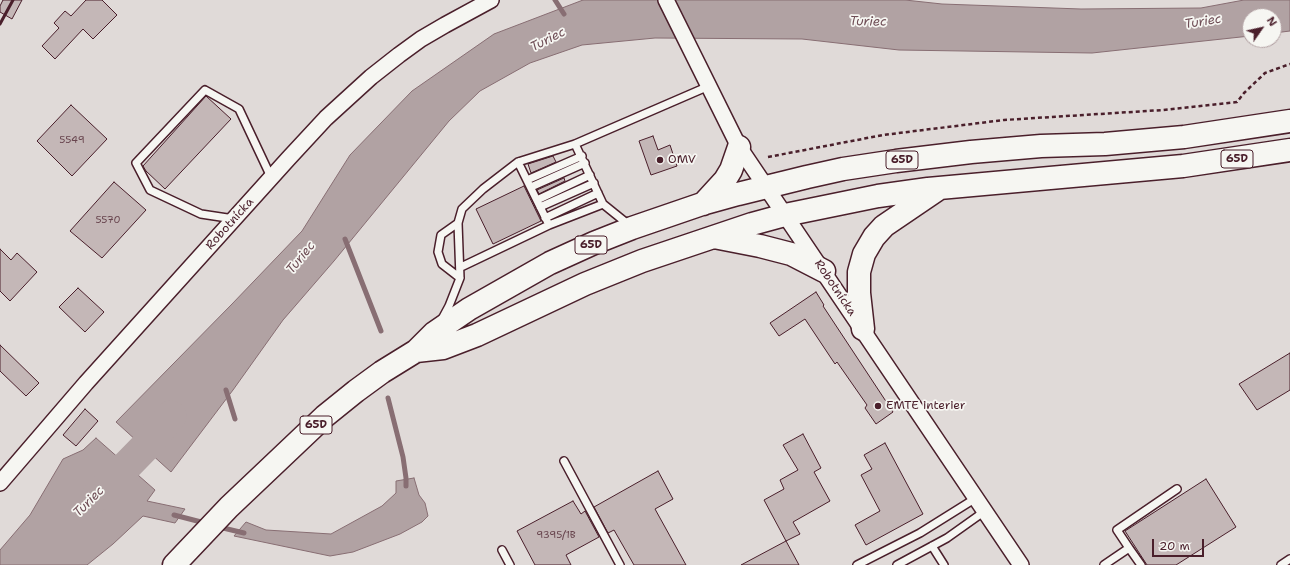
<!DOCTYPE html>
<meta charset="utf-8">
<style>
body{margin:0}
#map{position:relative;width:1290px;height:565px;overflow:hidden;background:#ece9e6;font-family:"Shantell Sans",sans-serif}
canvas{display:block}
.north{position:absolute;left:1242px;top:8px;width:40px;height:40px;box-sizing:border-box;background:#f6f6f2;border:1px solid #b1a0a2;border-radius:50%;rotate:56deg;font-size:11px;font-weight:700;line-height:16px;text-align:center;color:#4a1f2b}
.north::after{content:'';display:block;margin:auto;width:14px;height:18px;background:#4a1f2b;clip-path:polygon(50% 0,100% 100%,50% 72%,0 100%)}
.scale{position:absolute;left:1152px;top:539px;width:52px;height:18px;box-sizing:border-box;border:2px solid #4a1f2b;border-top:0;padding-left:5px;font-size:12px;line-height:14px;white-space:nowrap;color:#4a1f2b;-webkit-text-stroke:3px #f6f6f2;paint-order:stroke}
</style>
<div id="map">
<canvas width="1290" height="565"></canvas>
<div class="north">N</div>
<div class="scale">20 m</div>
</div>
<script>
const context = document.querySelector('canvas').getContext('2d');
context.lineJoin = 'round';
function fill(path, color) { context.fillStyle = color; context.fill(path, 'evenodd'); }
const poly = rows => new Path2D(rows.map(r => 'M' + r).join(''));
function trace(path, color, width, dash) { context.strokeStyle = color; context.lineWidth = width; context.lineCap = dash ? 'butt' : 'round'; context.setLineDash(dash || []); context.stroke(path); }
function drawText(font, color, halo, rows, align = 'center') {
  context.font = font + ' "Shantell Sans",sans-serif'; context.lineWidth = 3.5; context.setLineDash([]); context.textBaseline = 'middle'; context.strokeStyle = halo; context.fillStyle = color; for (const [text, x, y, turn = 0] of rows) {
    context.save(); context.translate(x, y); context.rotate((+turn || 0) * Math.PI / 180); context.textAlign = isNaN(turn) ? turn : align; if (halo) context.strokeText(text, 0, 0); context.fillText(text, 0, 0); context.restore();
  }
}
fill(poly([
 [0,0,1290,0,1290,565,0,565],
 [1250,16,1274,16,1274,40,1250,40]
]), '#e0dad8');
const water = poly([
 [583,0,905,0,942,4,1081,9,1201,8,1244,0,1290,0,1290,31,1274,33,1274,16,1250,16,1250,36,1092,53,899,50,802,39,655,38,582,45,530,63,480,91,449,121,334,261,283,320,233,390,171,472,116,422,232,304,302,231,350,155,412,91,494,34,583,0],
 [96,438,155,490,147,501,185,509,175,523,143,516,113,544,87,565,0,565,0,550,30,515,63,459,83,450,96,438],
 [414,478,419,495,425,503,428,516,422,522,400,534,353,552,330,556,234,536,246,522,266,530,331,534,382,506,396,493,396,481,414,478]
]);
fill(water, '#b1a2a3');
trace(water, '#886e73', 1);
trace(poly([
 [555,0,564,14],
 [345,239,381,331],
 [226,390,235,419],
 [388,398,403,457,406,478,406,486],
 [174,515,205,523],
 [219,527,244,533]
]), '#886e73', 5);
trace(poly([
 [97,496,144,448,171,416]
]), '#b1a2a3', 31);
const building = poly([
 [3,0,22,0,12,19,0,12,0,6,3,0],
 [86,0,102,0,117,15,93,39,83,29,55,59,42,46,59,28,54,23,65,11,71,16,86,0],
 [206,96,231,119,165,189,146,171,143,166,206,96],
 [71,105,107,139,72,176,37,141,71,105],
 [653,136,658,150,670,145,677,166,651,175,639,141,653,136],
 [553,156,556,162,531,173,528,164,553,156],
 [564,178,565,181,539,194,537,190,564,178],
 [114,182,146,210,102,258,70,231,114,182],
 [524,186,541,221,493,244,476,209,524,186],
 [0,249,11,260,17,253,37,272,10,301,0,291,0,249],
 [78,288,104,312,85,332,59,307,78,288],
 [816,292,824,305,823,306,893,412,876,424,865,408,867,405,837,362,835,364,805,319,779,336,770,323,816,292],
 [0,345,39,383,26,396,0,371,0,345],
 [1290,353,1290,390,1257,410,1239,384,1290,353],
 [85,409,98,421,76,446,63,435,85,409],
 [803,434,821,468,814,472,830,501,793,522,800,534,786,541,764,500,784,489,780,480,798,470,783,445,803,434],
 [885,443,923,514,866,545,855,525,880,511,861,475,872,469,864,455,885,443],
 [658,471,673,499,655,509,686,565,634,565,614,530,608,533,594,507,658,471],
 [1206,479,1236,527,1176,565,1147,565,1125,531,1206,479],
 [573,501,581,514,585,511,599,537,566,555,571,565,535,565,517,531,573,501],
 [786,541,799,565,741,565,786,541]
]);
fill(building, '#c4b7b7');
trace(building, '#4a1f2b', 1);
const service = poly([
 [575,144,603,204,629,225],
 [518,162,549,225],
 [527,180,582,156],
 [531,187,585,163],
 [537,200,590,175],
 [540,207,594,183],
 [545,218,598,193],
 [234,219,201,214,150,190,136,163,205,90,239,109,271,177],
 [458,223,441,235,438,252,442,264,460,278],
 [461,267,549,225,603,204],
 [442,319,449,306,460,278,458,223,462,209,483,189,518,162,575,144,709,86],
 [564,461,620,565],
 [932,546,944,565],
 [1129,548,1141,565],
 [502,550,510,565],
 [857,565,920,533,976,498],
 [897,565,947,538,985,511],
 [1104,565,1129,548,1117,530,1177,489],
 [1281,565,1290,559]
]);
const minor = poly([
 [666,0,739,147,1021,565],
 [0,483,86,383,288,159,326,118,371,77,399,55,421,39,445,25,491,0]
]);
const primary = poly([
 [703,204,725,180,731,170,739,147],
 [714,237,760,246,791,254,824,271],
 [863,329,859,293,859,272,864,254,874,237,884,226,937,190],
 [416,351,443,348,477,335,585,284,642,261,752,224,785,215,878,196,928,189,1183,166,1290,150],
 [174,565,229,507,325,416,356,391,382,372,416,351,434,333,469,309,550,263,594,243,632,228,702,204,738,194,807,177,843,169,896,161,971,152,1041,146,1105,144,1184,137,1290,121]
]);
trace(service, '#4a1f2b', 10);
trace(minor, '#4a1f2b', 18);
trace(primary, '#4a1f2b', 25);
trace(poly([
 [768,157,883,135,1004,120,1163,110,1237,102,1244,93,1265,73,1290,64]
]), '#4a1f2b', 2.5, [4, 3]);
trace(service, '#f6f6f2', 7);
trace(minor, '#f6f6f2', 15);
trace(primary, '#f6f6f2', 22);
trace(poly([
 [0,24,13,0]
]), '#4a1f2b', 3);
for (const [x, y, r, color] of [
 [660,160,4,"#4a1f2b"],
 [878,406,4,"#4a1f2b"]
]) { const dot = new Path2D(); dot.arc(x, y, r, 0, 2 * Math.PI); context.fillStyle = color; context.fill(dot); trace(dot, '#f6f6f2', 1.5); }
drawText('10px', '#68454e', null, [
 ["5549",72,140],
 ["5570",108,220],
 ["9395/1B",556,535]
]);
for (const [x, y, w] of [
 [1237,159,32],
 [902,160,32],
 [591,245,32],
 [316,425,32]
]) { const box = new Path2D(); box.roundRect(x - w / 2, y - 9, w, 18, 3); context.fillStyle = '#f6f6f2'; context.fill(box); trace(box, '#4a1f2b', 1); }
drawText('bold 11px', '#4a1f2b', null, [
 ["65D",1237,159],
 ["65D",902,160],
 ["65D",591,245],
 ["65D",316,425]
]);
drawText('12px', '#4a1f2b', '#f6f6f2', [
 ["OMV",668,160],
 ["EMTE interier",886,406]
], 'left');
drawText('12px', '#4a1f2b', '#f6f6f2', [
 ["Robotnícka",230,224,-48],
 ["Robotnícka",835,288,56]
]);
drawText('italic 13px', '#6e4d55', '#f6f6f2', [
 ["Turiec",868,22,1],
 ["Turiec",1203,22,-9],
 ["Turiec",548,40,-27],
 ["Turiec",301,258,-51],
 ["Turiec",89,502,-45]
]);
</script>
